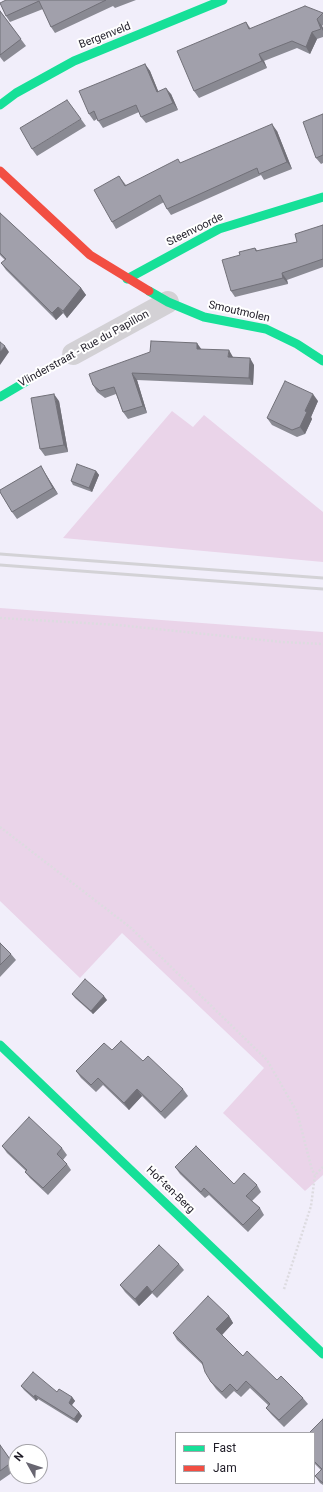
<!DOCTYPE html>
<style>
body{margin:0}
#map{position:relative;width:323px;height:1492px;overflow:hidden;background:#f1eefa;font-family:Roboto,sans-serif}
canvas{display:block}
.legend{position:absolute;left:175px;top:1432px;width:140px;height:52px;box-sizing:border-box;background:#fff;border:1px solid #a5a4a9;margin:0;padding:5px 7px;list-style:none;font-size:12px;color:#1f1c27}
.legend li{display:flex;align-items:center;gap:8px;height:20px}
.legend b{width:20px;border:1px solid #a5a4a9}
.north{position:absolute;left:8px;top:1444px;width:40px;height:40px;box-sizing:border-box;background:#fff;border:1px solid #a5a4a9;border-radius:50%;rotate:309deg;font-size:11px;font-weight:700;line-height:16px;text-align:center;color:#1f1c27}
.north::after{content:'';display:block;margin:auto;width:14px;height:18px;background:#686671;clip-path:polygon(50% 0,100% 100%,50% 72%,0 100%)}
</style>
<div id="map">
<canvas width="323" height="1492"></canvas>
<ul class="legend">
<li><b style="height:5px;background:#16e098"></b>Fast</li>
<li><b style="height:5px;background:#f24e42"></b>Jam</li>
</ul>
<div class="north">N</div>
</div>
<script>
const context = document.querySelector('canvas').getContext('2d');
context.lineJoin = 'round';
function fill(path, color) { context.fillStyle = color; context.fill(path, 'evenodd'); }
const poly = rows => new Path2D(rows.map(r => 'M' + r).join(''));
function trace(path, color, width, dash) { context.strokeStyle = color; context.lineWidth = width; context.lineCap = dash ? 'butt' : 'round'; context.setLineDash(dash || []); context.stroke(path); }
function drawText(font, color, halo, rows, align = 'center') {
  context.font = font + ' Roboto,sans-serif'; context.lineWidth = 4; context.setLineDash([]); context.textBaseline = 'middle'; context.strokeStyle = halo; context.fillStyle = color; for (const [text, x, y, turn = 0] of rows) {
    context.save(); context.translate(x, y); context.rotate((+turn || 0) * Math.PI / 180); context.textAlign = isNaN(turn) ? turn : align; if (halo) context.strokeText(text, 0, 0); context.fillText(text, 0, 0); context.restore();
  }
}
fill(poly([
 [172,411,193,427,204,415,323,512,323,562,63,538],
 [0,608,323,632,323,1175,305,1191,223,1113,264,1068,122,933,80,978,0,901]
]), '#ead4e9');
trace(poly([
 [45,371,56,364],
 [0,618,118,625,282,642,323,644],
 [0,827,131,928,267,1060,297,1112,312,1170,315,1175],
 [284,1289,311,1206,315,1175,323,1167]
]), '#dddbe0', 2.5, [2, 2]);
trace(poly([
 [73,354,168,302]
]), '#d3d1d5', 22);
trace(poly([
 [0,105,16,93,74,61,223,0],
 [127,279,219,229,323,197],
 [149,291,168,302,204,317,266,329,297,344,323,361],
 [0,397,27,381],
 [0,1045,323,1354]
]), '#16e098', 9);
trace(poly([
 [0,171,90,255,149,291]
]), '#f24e42', 9);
trace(poly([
 [0,554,323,578],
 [0,565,323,589]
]), '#d3d2d6', 3);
fill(poly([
 [6,0,136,0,115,8,113,6,55,33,51,27,43,9,10,22,6,16],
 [0,11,26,46,4,62,0,57],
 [323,14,323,25,322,26,323,28,323,37,317,39,310,54,297,48,264,61,267,68,199,98,194,91,246,22,251,29],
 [145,64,150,71,158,91,171,94,178,110,146,123,141,117,139,112,103,128,97,119,94,121,89,114],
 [323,114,323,163,321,164,316,158],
 [81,119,86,126,37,156,32,149],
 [277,131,292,169,264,180,261,175,171,215,167,209,164,202,116,229,112,222,119,176,126,185,180,163],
 [0,213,81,288,86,295,67,318,63,313,56,320,6,270,1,263,5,260,0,255],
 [323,225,323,267,287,280,288,284,235,297,231,291,240,255,255,248,258,251,297,242],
 [201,349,233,357,254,365,253,385,137,380,147,413,128,419,123,412,116,394,105,398,97,392,93,385],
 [59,401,68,452,45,456,40,449],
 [318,401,311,417,312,419,305,434,297,437,272,425,267,418],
 [41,466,45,473,58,494,17,519,12,512,0,492,2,489],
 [96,471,99,475,92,492,73,485,71,481],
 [0,943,11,954,16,960,0,977],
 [72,994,107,1000,93,1014,75,998],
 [112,1050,143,1061,183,1089,188,1096,165,1119,142,1096,129,1110,103,1085,96,1092,81,1078,76,1071],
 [2,1146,62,1148,67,1155,63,1160,67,1164,71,1170,48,1195,30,1178,25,1172,26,1171,7,1153],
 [175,1167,234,1184,257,1185,261,1192,252,1201,260,1208,264,1215,248,1232,209,1195,205,1198,180,1174],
 [179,1264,184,1270,157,1298,152,1293,139,1306,125,1292,120,1285],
 [229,1316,233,1323,222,1335,243,1356,303,1398,308,1404,284,1427,271,1414,266,1408,268,1405,250,1388,241,1397,234,1391,226,1399,216,1389,211,1382,203,1365,177,1340,173,1333],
 [21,1386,57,1392,72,1397,75,1401,72,1405,79,1412,82,1416,77,1423,38,1399,36,1401,24,1390],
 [323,1419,323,1485,320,1483,315,1476,321,1470,314,1463,314,1433],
 [0,1445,16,1468,16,1470,0,1481]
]), '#8a8a93');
fill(poly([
 [317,19,322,26,323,28,323,31],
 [312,32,317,39,310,54,306,47],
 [259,54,264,61,267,68,262,61],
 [145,64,150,71,161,98,157,92],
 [166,88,171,94,178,110,173,103],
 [272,124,277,131,292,169,287,162],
 [282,273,287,280,288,284,283,278],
 [81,288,86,295,67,318,63,311],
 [58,307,63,313,56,320,52,313],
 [197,343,202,350,197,349],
 [5,346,9,352,0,365,0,352],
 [229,350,233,357,233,364,228,357],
 [250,358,254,365,253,385,249,378],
 [132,373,137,380,147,413,143,406],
 [54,394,59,401,68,452,64,445],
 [313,394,318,401,311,417,312,419,305,434,300,427,305,411],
 [41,466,45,473,58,494,53,488],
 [96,471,99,475,92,492,89,488],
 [104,996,107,1000,93,1014,91,1011],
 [137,1089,142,1096,129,1110,124,1103],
 [147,1286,152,1293,139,1306,135,1299],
 [229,1316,233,1323,221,1336,216,1329],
 [35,1395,38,1399,36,1401,34,1397],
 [72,1397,75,1401,71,1406,69,1403],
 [79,1412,82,1416,77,1423,74,1419]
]), '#717078');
const building = poly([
 [6,0,106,0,51,27,39,1,6,16,0,3,6,0],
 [305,6,323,13,317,19,321,29,312,32,306,47,292,41,259,54,262,61,194,91,177,51,246,22,249,29,305,6],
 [0,11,21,39,0,55,0,11],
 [145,64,157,92,166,88,173,103,141,117,136,105,98,121,94,111,89,114,79,91,145,64],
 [67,100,81,119,32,149,20,128,67,100],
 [323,114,323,155,316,158,303,122,323,114],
 [272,124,287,162,259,174,257,168,167,209,160,195,112,222,94,190,119,176,125,186,178,159,180,163,272,124],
 [0,213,81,288,63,311,58,307,52,313,1,263,6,259,0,253,0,213],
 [323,225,323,259,282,273,283,278,231,291,222,260,240,255,239,252,255,248,256,251,297,242,295,234,323,225],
 [151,341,197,343,197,349,229,350,228,357,250,358,249,378,132,373,143,406,123,412,114,387,100,391,93,385,89,374,150,352,151,341],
 [0,342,5,346,0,352,0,342],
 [285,381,313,394,305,411,307,412,300,427,292,430,267,418,285,381],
 [54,394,64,445,40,449,31,398,54,394],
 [77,464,96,471,89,488,71,481,77,464],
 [41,466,53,488,12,512,0,492,0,490,41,466],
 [0,943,11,954,0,965,0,943],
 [85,979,104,996,91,1011,72,994,85,979],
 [121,1041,143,1061,148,1056,183,1089,161,1112,137,1089,124,1103,98,1078,91,1085,76,1071,104,1043,112,1050,121,1041],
 [29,1117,62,1148,57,1154,67,1164,43,1188,25,1172,27,1170,2,1146,29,1117],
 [196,1146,234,1184,244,1173,257,1185,246,1196,260,1208,243,1225,204,1188,201,1192,175,1167,196,1146],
 [159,1245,179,1264,152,1292,147,1286,135,1299,120,1285,159,1245],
 [208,1296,229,1316,216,1329,243,1356,247,1351,277,1380,281,1376,303,1398,279,1420,266,1408,270,1404,246,1381,237,1391,230,1384,222,1392,211,1382,205,1372,202,1362,173,1333,208,1296],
 [33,1372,57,1392,59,1389,72,1397,69,1403,79,1412,74,1419,35,1395,34,1397,21,1386,33,1372],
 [323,1419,323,1483,315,1476,322,1469,314,1461,314,1433,309,1433,323,1419],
 [0,1445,12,1462,0,1471,0,1445]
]);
fill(building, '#a1a0ab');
trace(building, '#717078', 1);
drawText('11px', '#1f1c27', '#fff', [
 ["Bergenveld",105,36,-21],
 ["Steenvoorde",195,230,-26],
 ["Smoutmolen",239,312,13],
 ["Vlinderstraat - Rue du Papillon",84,349,-29],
 ["Hof-ten-Berg",170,1190,44]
]);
</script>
